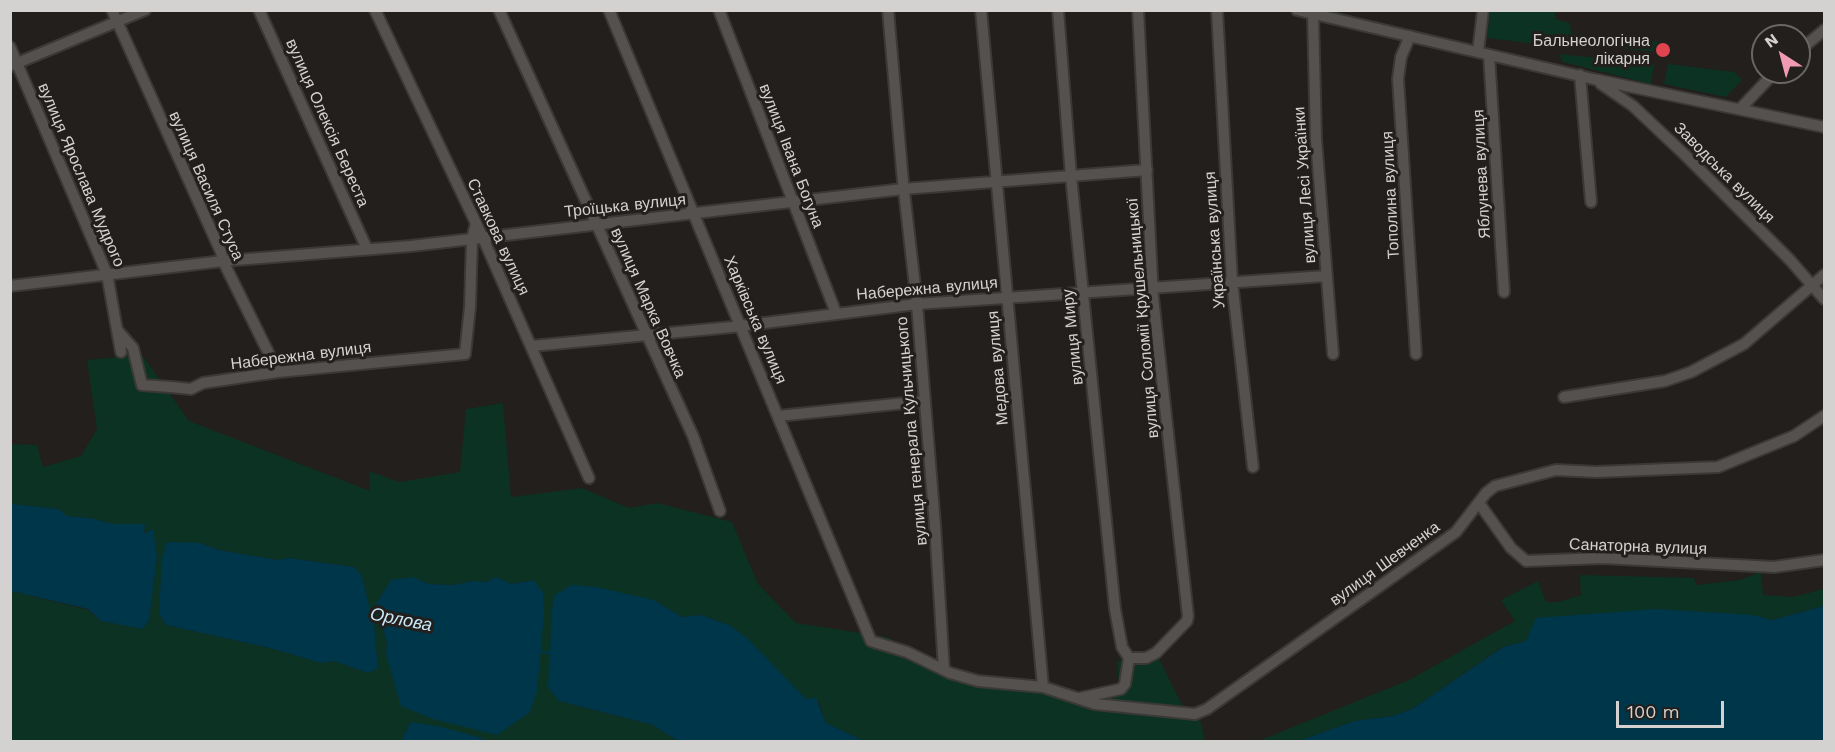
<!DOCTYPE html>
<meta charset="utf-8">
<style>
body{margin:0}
#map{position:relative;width:1835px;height:752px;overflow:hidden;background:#221f1c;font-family:"Work Sans",sans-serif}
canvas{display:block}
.frame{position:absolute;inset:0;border:12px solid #d4d2d0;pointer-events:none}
.north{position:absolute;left:1751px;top:24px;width:60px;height:60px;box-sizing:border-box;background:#221f1c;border:2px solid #696764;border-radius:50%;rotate:324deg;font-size:16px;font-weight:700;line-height:24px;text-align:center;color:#d4d2d0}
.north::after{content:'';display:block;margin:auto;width:21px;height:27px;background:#f19ab3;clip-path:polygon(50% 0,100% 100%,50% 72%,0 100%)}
.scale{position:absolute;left:1616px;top:701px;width:108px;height:27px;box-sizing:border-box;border:3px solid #d4d2d0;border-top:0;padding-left:8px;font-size:18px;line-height:21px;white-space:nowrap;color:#d4d2d0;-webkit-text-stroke:4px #221f1c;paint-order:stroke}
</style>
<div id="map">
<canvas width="1835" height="752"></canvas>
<div class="frame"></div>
<div class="north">N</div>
<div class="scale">100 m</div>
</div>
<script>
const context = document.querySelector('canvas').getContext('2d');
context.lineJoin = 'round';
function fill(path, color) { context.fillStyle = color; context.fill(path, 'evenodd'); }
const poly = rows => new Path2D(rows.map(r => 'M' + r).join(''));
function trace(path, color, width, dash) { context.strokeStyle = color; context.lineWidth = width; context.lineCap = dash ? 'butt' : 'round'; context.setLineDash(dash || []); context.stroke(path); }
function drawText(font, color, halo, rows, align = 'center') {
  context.font = font + ' "Work Sans",sans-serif'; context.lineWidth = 6; context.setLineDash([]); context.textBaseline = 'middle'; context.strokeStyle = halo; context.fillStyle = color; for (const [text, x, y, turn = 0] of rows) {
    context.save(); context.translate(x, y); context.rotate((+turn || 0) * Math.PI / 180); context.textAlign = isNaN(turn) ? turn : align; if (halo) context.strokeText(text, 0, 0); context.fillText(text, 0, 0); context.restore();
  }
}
fill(poly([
 [1555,10,1555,19,1570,23,1571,33,1661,42,1658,52,1567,43,1563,47,1487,38,1490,11],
 [1559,54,1654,64,1651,84,1563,62],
 [1668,64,1734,72,1742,80,1726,97,1664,84],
 [142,355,189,421,370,491,369,471,399,482,460,472,466,409,503,403,511,497,582,488,629,508,657,503,732,522,758,584,796,623,886,637,935,658,956,672,1076,692,1119,685,1117,661,1158,657,1184,709,1200,719,1205,741,864,741,826,723,819,703,806,699,729,625,701,615,682,617,654,600,631,596,559,701,653,725,678,741,484,741,482,738,411,722,401,741,11,742,11,591,88,610,101,621,143,629,149,620,157,557,152,529,143,533,145,524,113,524,90,518,66,516,58,509,11,504,11,444,37,445,43,467,81,456,97,429,87,360],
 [200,543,219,550,277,560,289,558,354,567,361,574,374,624,378,667,368,673,334,661,321,663,270,648,166,625],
 [413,577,429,584,454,585,473,581,487,582,496,577,511,584,533,580,397,688,386,654,387,643,376,604],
 [1761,572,1763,595,1793,597,1824,589,1824,606,1772,620,1753,615,1526,641,1502,647,1412,709,1393,716,1355,721,1298,741,1256,742,1409,680,1515,621,1501,600,1538,581,1546,602,1558,602,1581,595,1580,575,1694,578,1696,585,1740,580]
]), '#0c3224');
fill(poly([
 [11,504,58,509,67,516,90,518,113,524,145,524,144,533,153,529,157,557,149,620,143,629,101,621,88,609,11,591],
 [167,542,200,543,219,550,277,560,289,558,354,567,361,574,374,624,378,668,368,673,334,661,321,663,270,648,166,625,159,613,162,559],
 [413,577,429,584,454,585,473,581,487,582,496,577,511,584,533,580,543,592,544,613,537,691,530,712,497,735,433,719,401,706,386,654,387,643,376,604,391,580],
 [572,585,596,587,654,600,682,617,701,615,729,625,747,638,806,699,816,698,826,723,864,741,678,741,653,725,559,701,548,687,552,611,555,595],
 [1824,606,1824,741,1298,741,1355,721,1393,716,1412,709,1503,647,1526,641,1536,618,1656,609,1753,615,1772,620],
 [411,722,441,727,482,738,484,741,401,741]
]), '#00364a');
trace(poly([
 [370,615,382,617],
 [540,651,552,654]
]), '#00364a', 2);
const minor = poly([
 [112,10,221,252,223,261,278,372],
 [259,10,367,249],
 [375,10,483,238,589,478],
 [499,10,693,436,720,511],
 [609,10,871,641,907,652,950,673,978,681,1043,687,1095,704,1195,714,1207,709,1456,532,1486,493,1495,486,1556,470,1596,472,1718,467,1794,436,1824,416],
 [719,10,836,313],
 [888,10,903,182,917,304,935,525,944,670],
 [981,10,1043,687],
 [1058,10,1071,176,1115,609,1122,647,1129,658],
 [1217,10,1232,281,1253,467],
 [1297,10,1593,79,1824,127],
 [1313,14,1316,139,1333,354],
 [1410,36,1401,57,1398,79,1416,354],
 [10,47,107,274,121,352],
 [1799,51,1824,30],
 [1478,52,1483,10],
 [1489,55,1504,292],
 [10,66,145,10],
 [1580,75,1591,202],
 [1601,84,1633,106,1684,154,1790,260,1824,299],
 [1741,108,1775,72],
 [10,286,223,261,411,246,903,189,1147,170],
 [118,331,133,348,142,385,171,387,191,389,203,383,278,372,465,354,470,307,472,239,476,223],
 [532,346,732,327,917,304,1326,276],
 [1564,397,1665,381,1691,372,1744,344,1824,275],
 [778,416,925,401],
 [1479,503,1511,548,1526,561,1603,558,1774,567,1824,560],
 [1129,658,1146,658,1156,653,1187,621,1188,616,1153,297,1138,10],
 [1080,698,1121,689,1125,684,1129,658]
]);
trace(minor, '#3b3937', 14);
trace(minor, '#55514e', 10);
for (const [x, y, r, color] of [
 [1663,50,8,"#e0444e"]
]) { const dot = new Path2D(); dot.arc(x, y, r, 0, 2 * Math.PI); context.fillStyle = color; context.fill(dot); trace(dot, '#221f1c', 2); }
drawText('16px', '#d4d2d0', '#221f1c', [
 ["Бальнеологічна",1650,41],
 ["лікарня",1650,59]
], 'right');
drawText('16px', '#d4d2d0', '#221f1c', [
 ["вулиця Олексія Береста",327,123,66],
 ["вулиця Івана Богуна",791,156,69],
 ["Заводська вулиця",1724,173,45],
 ["Яблунева вулиця",1482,174,-93],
 ["вулиця Ярослава Мудрого",81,175,67],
 ["вулиця Лесі Українки",1305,185,-94],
 ["вулиця Василя Стуса",206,186,66],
 ["Тополина вулиця",1391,195,-93],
 ["Троїцька вулиця",625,206,-6],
 ["Ставкова вулиця",498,237,65],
 ["Українська вулиця",1215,240,-94],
 ["Набережна вулиця",927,289,-5],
 ["вулиця Марка Вовчка",648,303,66],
 ["вулиця Соломії Крушельницької",1143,318,-95],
 ["Харківська вулиця",755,320,67],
 ["вулиця Миру",1073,337,-96],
 ["Набережна вулиця",301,356,-7],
 ["Медова вулиця",998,368,-95],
 ["вулиця генерала Кульчицького",912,431,-95],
 ["Санаторна вулиця",1638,547,2],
 ["вулиця Шевченка",1385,564,-36]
]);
drawText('italic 18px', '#cae8f7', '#221f1c', [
 ["Орлова",401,620,11]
]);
</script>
